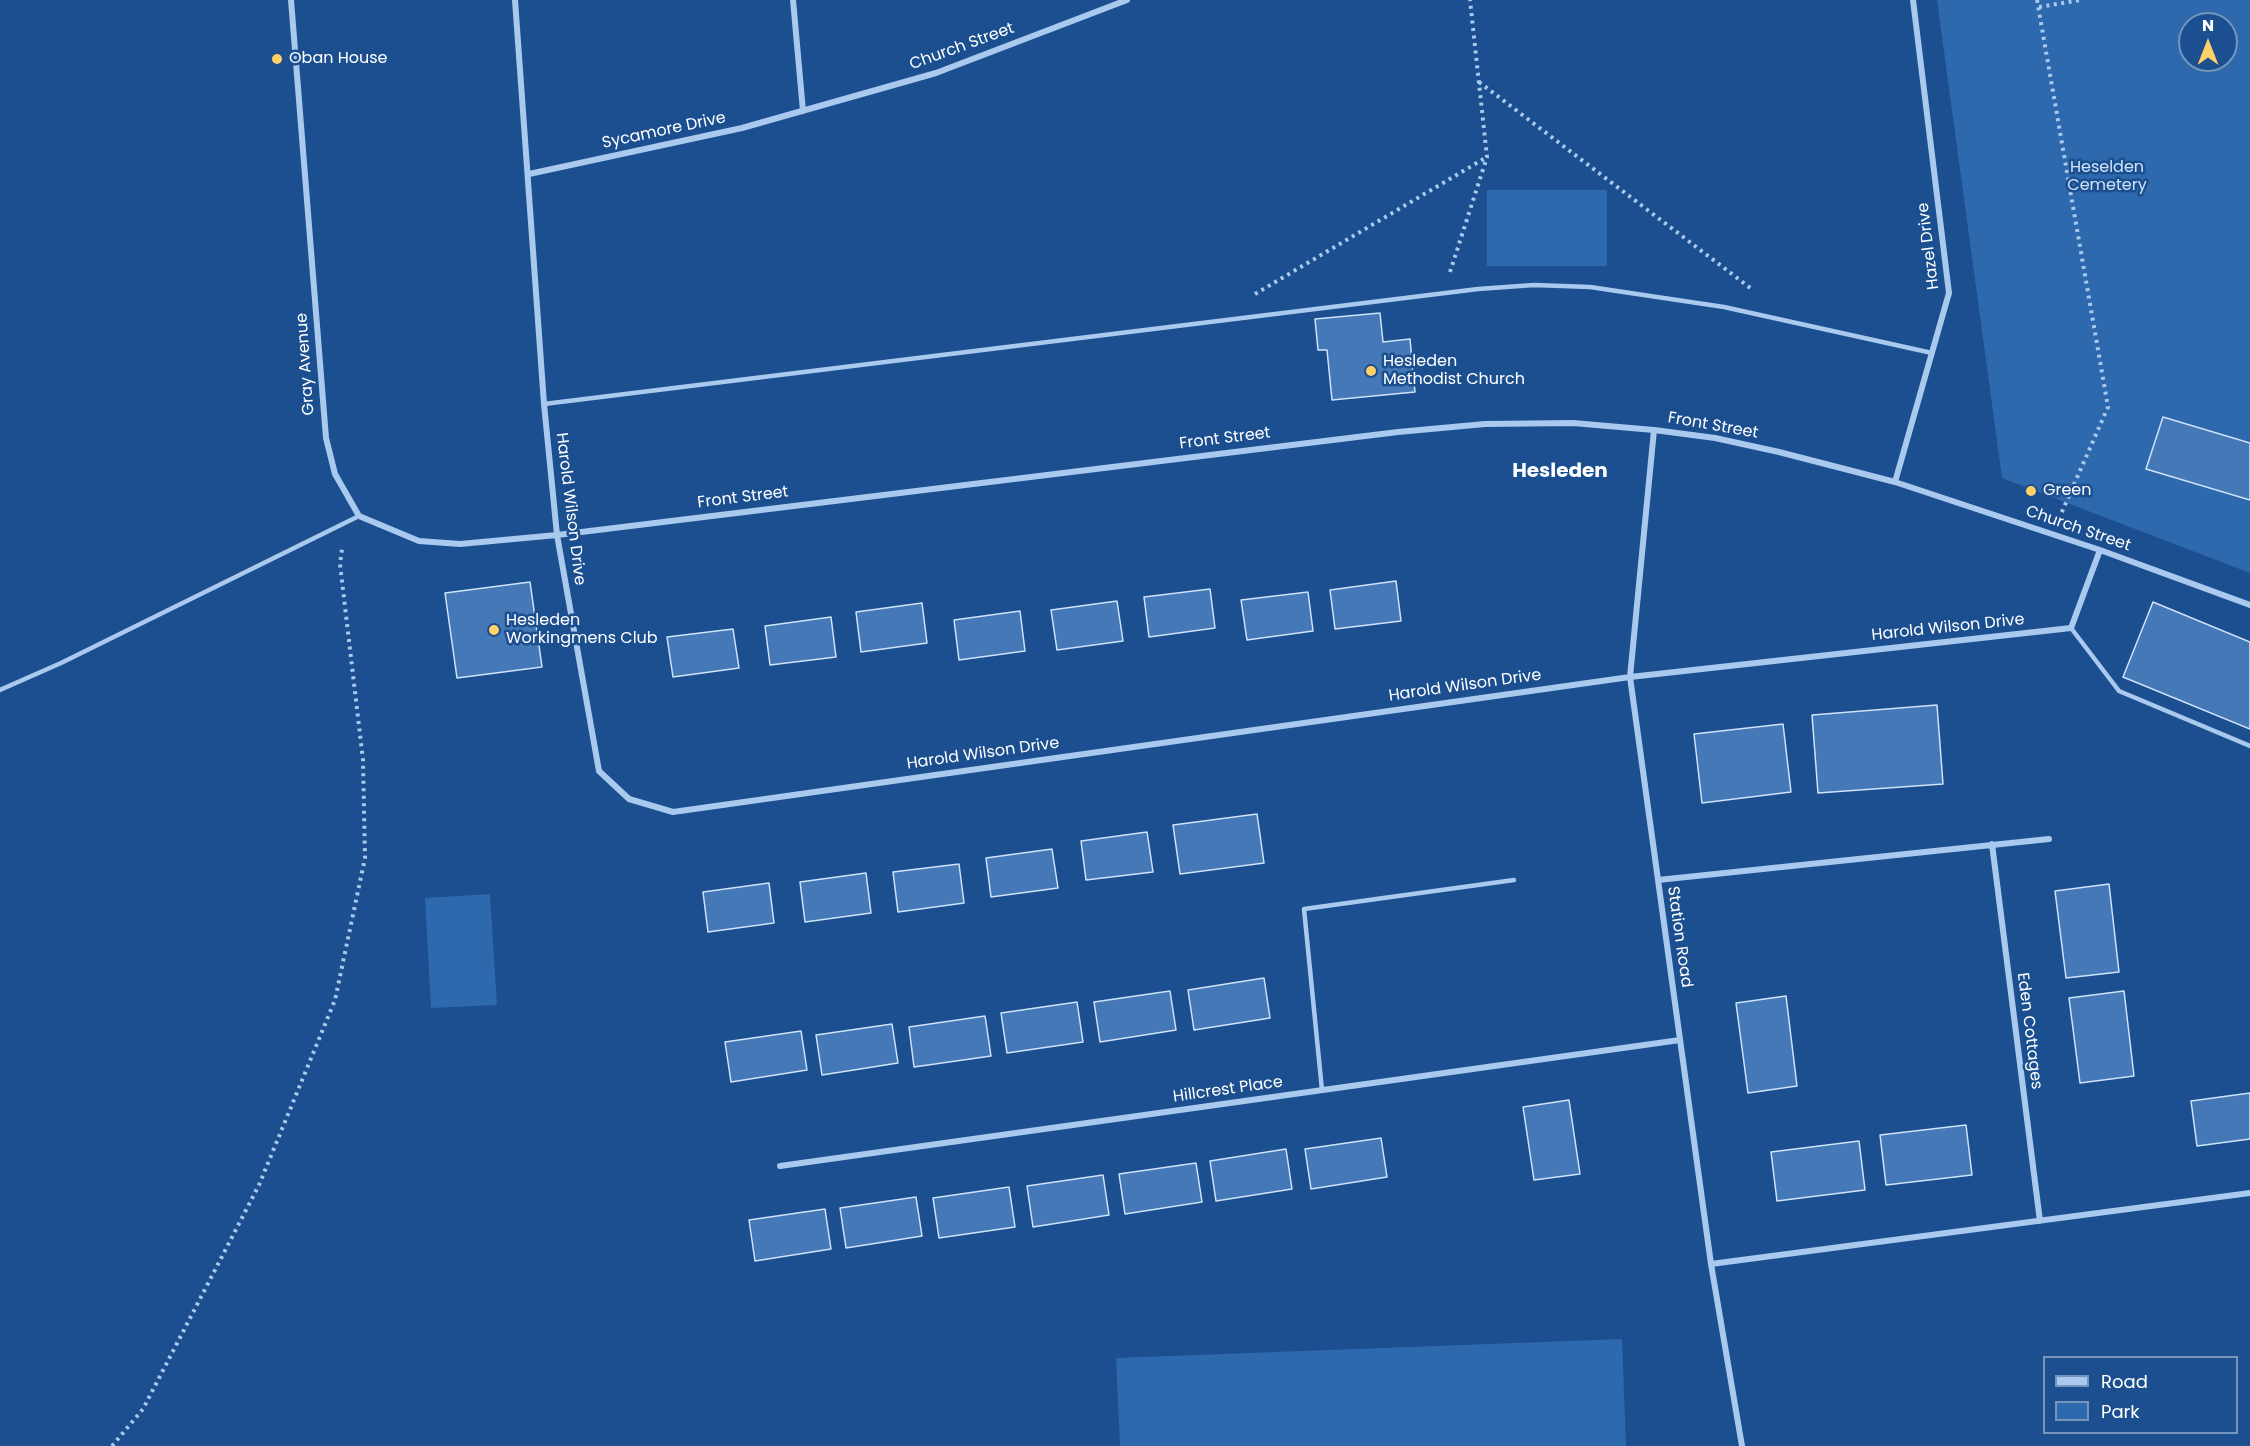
<!DOCTYPE html>
<style>
body{margin:0}
#map{position:relative;width:2250px;height:1446px;overflow:hidden;background:#1b4f8f;font-family:Poppins,sans-serif}
canvas{display:block}
.legend{position:absolute;left:2043px;top:1356px;width:195px;height:78px;box-sizing:border-box;background:#1b4f8f;border:2px solid #7695bc;margin:0;padding:8px 10px;list-style:none;font-size:18px;color:#fff}
.legend li{display:flex;align-items:center;gap:12px;height:30px}
.legend b{width:30px;border:2px solid #7695bc}
.north{position:absolute;left:2178px;top:12px;width:60px;height:60px;box-sizing:border-box;background:#1b4f8f;border:2px solid #7695bc;border-radius:50%;rotate:0deg;font-size:16px;font-weight:700;line-height:24px;text-align:center;color:#fff}
.north::after{content:'';display:block;margin:auto;width:21px;height:27px;background:#ffd166;clip-path:polygon(50% 0,100% 100%,50% 72%,0 100%)}
</style>
<div id="map">
<canvas width="2250" height="1446"></canvas>
<ul class="legend">
<li><b style="height:8px;background:#a9c9ee"></b>Road</li>
<li><b style="height:16px;background:#2e69ad"></b>Park</li>
</ul>
<div class="north">N</div>
</div>
<script>
const context = document.querySelector('canvas').getContext('2d');
context.lineJoin = 'round';
function fill(path, color) { context.fillStyle = color; context.fill(path, 'evenodd'); }
const poly = rows => new Path2D(rows.map(r => 'M' + r).join(''));
function trace(path, color, width, dash) { context.strokeStyle = color; context.lineWidth = width; context.lineCap = dash ? 'butt' : 'round'; context.setLineDash(dash || []); context.stroke(path); }
function drawText(font, color, halo, rows, align = 'center') {
  context.font = font + ' Poppins,sans-serif'; context.lineWidth = 5; context.setLineDash([]); context.textBaseline = 'middle'; context.strokeStyle = halo; context.fillStyle = color; for (const [text, x, y, turn = 0] of rows) {
    context.save(); context.translate(x, y); context.rotate((+turn || 0) * Math.PI / 180); context.textAlign = isNaN(turn) ? turn : align; if (halo) context.strokeText(text, 0, 0); context.fillText(text, 0, 0); context.restore();
  }
}
fill(poly([
 [1937,0,2250,0,2250,573,2002,478],
 [2190,24,2226,24,2226,60,2190,60],
 [1487,190,1607,190,1607,266,1487,266],
 [490,894,497,1005,431,1008,425,898],
 [1622,1339,1626,1446,1120,1446,1116,1358]
]), '#2e69ad');
const building = poly([
 [1380,313,1383,342,1410,339,1415,392,1332,400,1327,350,1318,350,1315,319,1380,313],
 [2163,417,2250,443,2250,500,2146,469,2163,417],
 [1396,581,1401,621,1335,629,1330,590,1396,581],
 [530,582,542,667,457,678,445,593,530,582],
 [1210,589,1215,628,1149,637,1144,597,1210,589],
 [1308,592,1313,631,1247,640,1241,600,1308,592],
 [1117,601,1123,641,1057,650,1051,610,1117,601],
 [2153,602,2250,642,2250,729,2123,677,2153,602],
 [922,603,927,643,861,652,856,612,922,603],
 [1020,611,1025,651,959,660,954,620,1020,611],
 [831,617,836,657,770,665,765,626,831,617],
 [733,629,739,668,673,677,667,637,733,629],
 [1937,705,1943,784,1818,793,1812,715,1937,705],
 [1783,724,1791,792,1702,803,1694,734,1783,724],
 [1257,814,1264,863,1180,874,1173,825,1257,814],
 [1147,832,1153,872,1086,880,1081,841,1147,832],
 [1052,849,1058,888,991,897,986,858,1052,849],
 [959,864,964,903,898,912,893,872,959,864],
 [866,873,871,913,805,922,800,882,866,873],
 [769,883,774,923,708,932,703,892,769,883],
 [2109,884,2119,972,2066,978,2055,891,2109,884],
 [1264,978,1270,1018,1194,1030,1188,990,1264,978],
 [1170,991,1176,1030,1100,1042,1094,1002,1170,991],
 [2124,991,2134,1076,2080,1083,2069,998,2124,991],
 [1786,996,1797,1086,1748,1093,1736,1003,1786,996],
 [1077,1002,1083,1042,1007,1053,1001,1013,1077,1002],
 [985,1016,991,1056,914,1067,909,1027,985,1016],
 [892,1024,898,1063,822,1075,816,1035,892,1024],
 [801,1031,807,1070,731,1082,725,1042,801,1031],
 [2250,1093,2250,1139,2197,1146,2191,1101,2250,1093],
 [1569,1100,1580,1174,1534,1180,1523,1107,1569,1100],
 [1966,1125,1972,1175,1886,1185,1880,1135,1966,1125],
 [1381,1138,1387,1177,1311,1189,1305,1149,1381,1138],
 [1859,1141,1865,1190,1777,1201,1771,1152,1859,1141],
 [1286,1149,1292,1189,1216,1201,1210,1161,1286,1149],
 [1196,1163,1202,1202,1125,1214,1119,1174,1196,1163],
 [1103,1175,1109,1215,1033,1227,1027,1186,1103,1175],
 [1009,1187,1015,1227,939,1238,933,1198,1009,1187],
 [916,1197,922,1236,846,1248,840,1208,916,1197],
 [825,1209,831,1249,755,1261,749,1220,825,1209]
]);
fill(building, '#4478b7');
trace(building, '#cfe3fa', 1.5);
trace(poly([
 [2037,0,2108,407,2061,514],
 [2039,7,2080,0],
 [1479,82,1753,290],
 [1450,272,1487,157,1470,0],
 [1255,294,1487,157],
 [112,1446,143,1409,259,1185,335,1000,365,858,363,760,340,564,342,549]
]), '#a9c9ee', 4, [3, 4.5]);
trace(poly([
 [544,404,1478,289,1534,285,1590,287,1724,307,1932,353],
 [2071,628,2119,691,2250,746],
 [0,690,61,663,359,516],
 [1322,1090,1304,909,1514,880]
]), '#a9c9ee', 4.5);
trace(poly([
 [291,0,326,438,335,474,359,516,419,541,460,544,557,535,1398,432,1485,424,1573,423,1654,430,1715,438,1779,452,1895,482,2100,550,2250,605],
 [515,0,544,404,557,535,599,771,629,799,673,812,1630,677,2071,628,2100,550],
 [793,0,803,111],
 [529,174,742,128,936,73,1127,0],
 [1654,430,1630,677,1711,1264,1742,1446],
 [1895,482,1949,293,1913,0],
 [1992,844,2040,1221],
 [1658,880,2049,839],
 [780,1166,1680,1040],
 [1711,1264,2250,1193]
]), '#a9c9ee', 6);
for (const [x, y, r, color] of [
 [277,59,6,"#ffd166"],
 [1371,371,6,"#ffd166"],
 [2031,491,6,"#ffd166"],
 [494,630,6,"#ffd166"]
]) { const dot = new Path2D(); dot.arc(x, y, r, 0, 2 * Math.PI); context.fillStyle = color; context.fill(dot); trace(dot, '#1b4f8f', 2); }
drawText('16px', '#fff', '#1b4f8f', [
 ["Church Street",962,47,-20],
 ["Sycamore Drive",664,131,-12],
 ["Hazel Drive",1929,246,-97],
 ["Gray Avenue",306,364,-94],
 ["Front Street",1713,426,10],
 ["Front Street",1225,439,-7],
 ["Front Street",743,498,-7],
 ["Harold Wilson Drive",570,509,83],
 ["Church Street",2078,529,19],
 ["Harold Wilson Drive",1948,628,-6],
 ["Harold Wilson Drive",1465,686,-8],
 ["Harold Wilson Drive",983,754,-8],
 ["Station Road",1679,937,82],
 ["Eden Cottages",2029,1031,83],
 ["Hillcrest Place",1228,1090,-8]
]);
drawText('16px', '#fff', '#1b4f8f', [
 ["Oban House",289,59],
 ["Hesleden",1383,362],
 ["Methodist Church",1383,380],
 ["Green",2043,491],
 ["Hesleden",506,621],
 ["Workingmens Club",506,639]
], 'left');
drawText('16px', '#cfe3fa', '#1b4f8f', [
 ["Heselden",2107,168],
 ["Cemetery",2107,186]
]);
drawText('bold 20px', '#fff', '#1b4f8f', [
 ["Hesleden",1560,472]
]);
</script>
